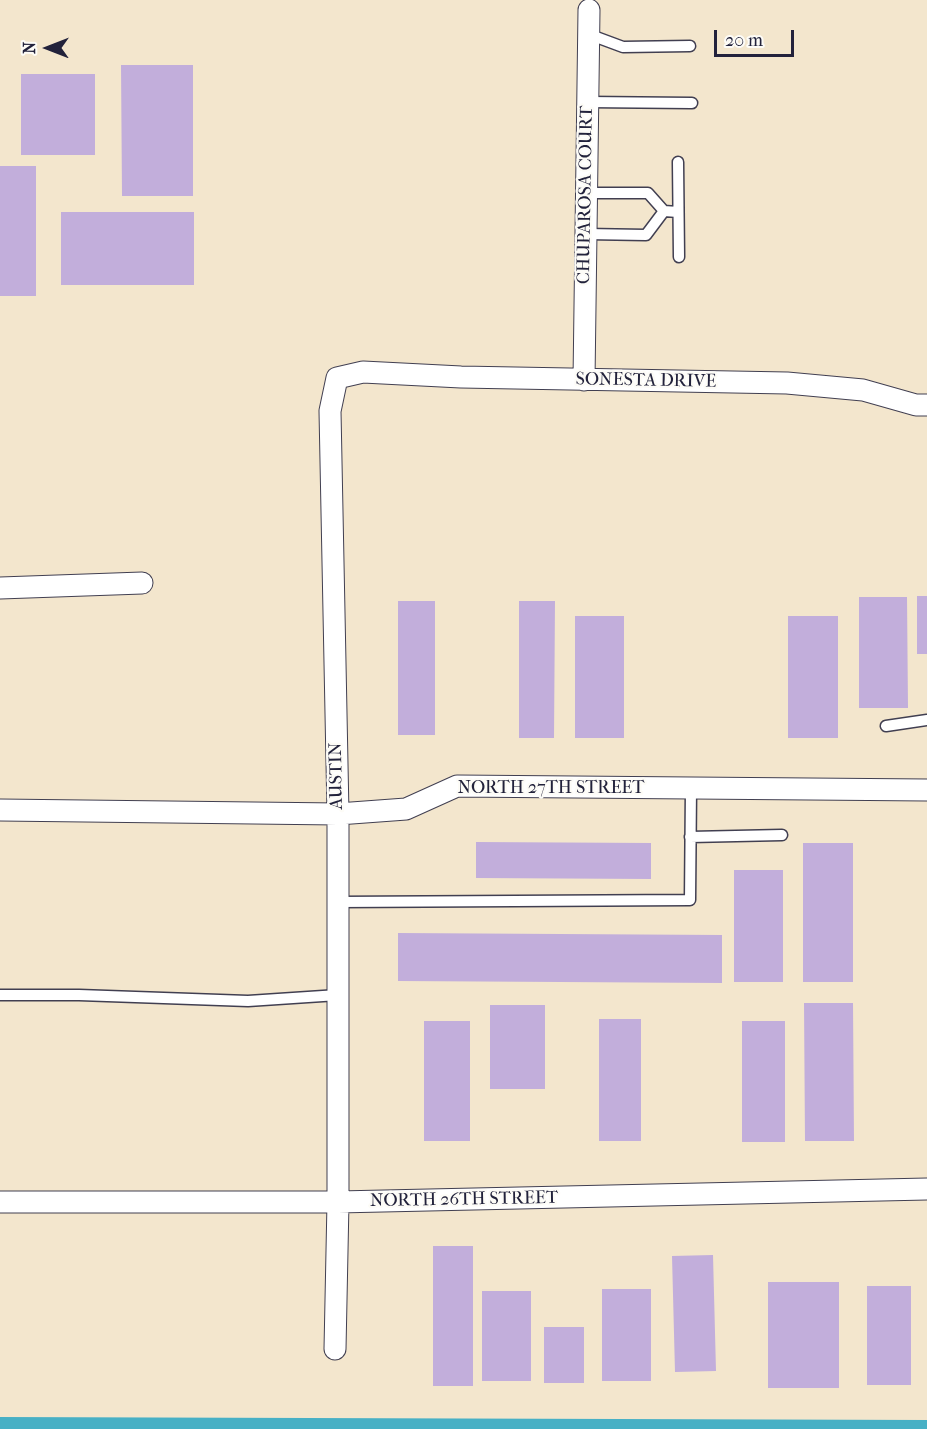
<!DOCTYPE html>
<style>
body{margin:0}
#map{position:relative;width:927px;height:1429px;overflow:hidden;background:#f3e6cd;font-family:"IM FELL French Canon",serif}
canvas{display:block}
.north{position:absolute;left:18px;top:18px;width:60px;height:60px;-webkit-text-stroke:4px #fdfcf7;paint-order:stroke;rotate:270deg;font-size:16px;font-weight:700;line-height:24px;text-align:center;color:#22223b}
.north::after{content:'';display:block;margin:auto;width:21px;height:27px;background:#22223b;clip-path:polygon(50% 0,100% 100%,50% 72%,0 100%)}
.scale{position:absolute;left:714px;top:30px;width:80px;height:27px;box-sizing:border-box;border:3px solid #22223b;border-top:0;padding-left:8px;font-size:18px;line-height:21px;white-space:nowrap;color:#22223b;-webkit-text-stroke:4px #fdfcf7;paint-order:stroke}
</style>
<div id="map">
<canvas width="927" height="1429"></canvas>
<div class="north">N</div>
<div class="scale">20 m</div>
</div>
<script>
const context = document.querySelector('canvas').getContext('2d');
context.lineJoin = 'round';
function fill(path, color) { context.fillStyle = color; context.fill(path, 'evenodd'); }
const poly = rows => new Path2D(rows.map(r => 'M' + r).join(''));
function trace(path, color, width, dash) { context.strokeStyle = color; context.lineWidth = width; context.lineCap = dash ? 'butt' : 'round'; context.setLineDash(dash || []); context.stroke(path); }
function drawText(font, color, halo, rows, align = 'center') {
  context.font = font + ' "IM FELL French Canon",serif'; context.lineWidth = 4.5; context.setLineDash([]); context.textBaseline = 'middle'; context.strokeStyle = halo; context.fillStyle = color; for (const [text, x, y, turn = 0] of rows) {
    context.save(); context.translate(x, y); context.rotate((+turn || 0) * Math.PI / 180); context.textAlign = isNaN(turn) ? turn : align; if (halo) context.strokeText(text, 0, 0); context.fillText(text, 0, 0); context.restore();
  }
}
fill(poly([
 [0,1417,927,1420,927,1429,0,1429]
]), '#47b0c5');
fill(poly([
 [121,65,193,65,193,196,122,196],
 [21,74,95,74,95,155,21,155],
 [0,166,36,166,36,296,0,296],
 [61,212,194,212,194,285,61,285],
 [917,596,927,596,927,654,917,654],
 [859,597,907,597,908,708,859,708],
 [398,601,435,601,435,735,398,735],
 [519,601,555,601,554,738,519,738],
 [575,616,624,616,624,738,575,738],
 [788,616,838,616,838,738,788,738],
 [476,842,651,843,651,879,476,878],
 [803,843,853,843,853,982,803,982],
 [734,870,783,870,783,982,734,982],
 [398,933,722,935,722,983,398,981],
 [804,1003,853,1003,854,1141,805,1141],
 [490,1005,545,1005,545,1089,490,1089],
 [599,1019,641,1019,641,1141,599,1141],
 [424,1021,470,1021,470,1141,424,1141],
 [742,1021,785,1021,785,1142,742,1142],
 [433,1246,473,1246,473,1386,433,1386],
 [713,1255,716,1371,675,1372,672,1256],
 [768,1282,839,1282,839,1388,768,1388],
 [867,1286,911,1286,911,1385,867,1385],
 [602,1289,651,1289,651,1381,602,1381],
 [482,1291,531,1291,531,1381,482,1381],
 [544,1327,584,1327,584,1383,544,1383]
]), '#c2aedb');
const service = poly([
 [588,34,623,47,690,46],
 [587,102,692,103],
 [678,162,679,257],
 [586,193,648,193,664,211,678,212],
 [586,234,646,235,664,211],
 [886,726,927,720],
 [690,837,782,835],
 [338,902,690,900,691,788],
 [0,995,79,995,248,1001,338,995]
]);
const minor = poly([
 [584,380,589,10],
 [0,588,142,583],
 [0,810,338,814,406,809,457,786,927,790],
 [0,1202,338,1202,927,1189],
 [335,1349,338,1202,338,814,330,411,337,378,363,372,461,377,787,383,863,390,916,405,927,405]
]);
trace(service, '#413f51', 13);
trace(minor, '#413f51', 23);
trace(service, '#fff', 10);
trace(minor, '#fff', 21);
drawText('18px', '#22223b', '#fdfcf7', [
 ["CHUPAROSA COURT",586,195,-89],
 ["SONESTA DRIVE",646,381,1],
 ["AUSTIN",337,776,-91],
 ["NORTH 27TH STREET",551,789],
 ["NORTH 26TH STREET",464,1200,-1]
]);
</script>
